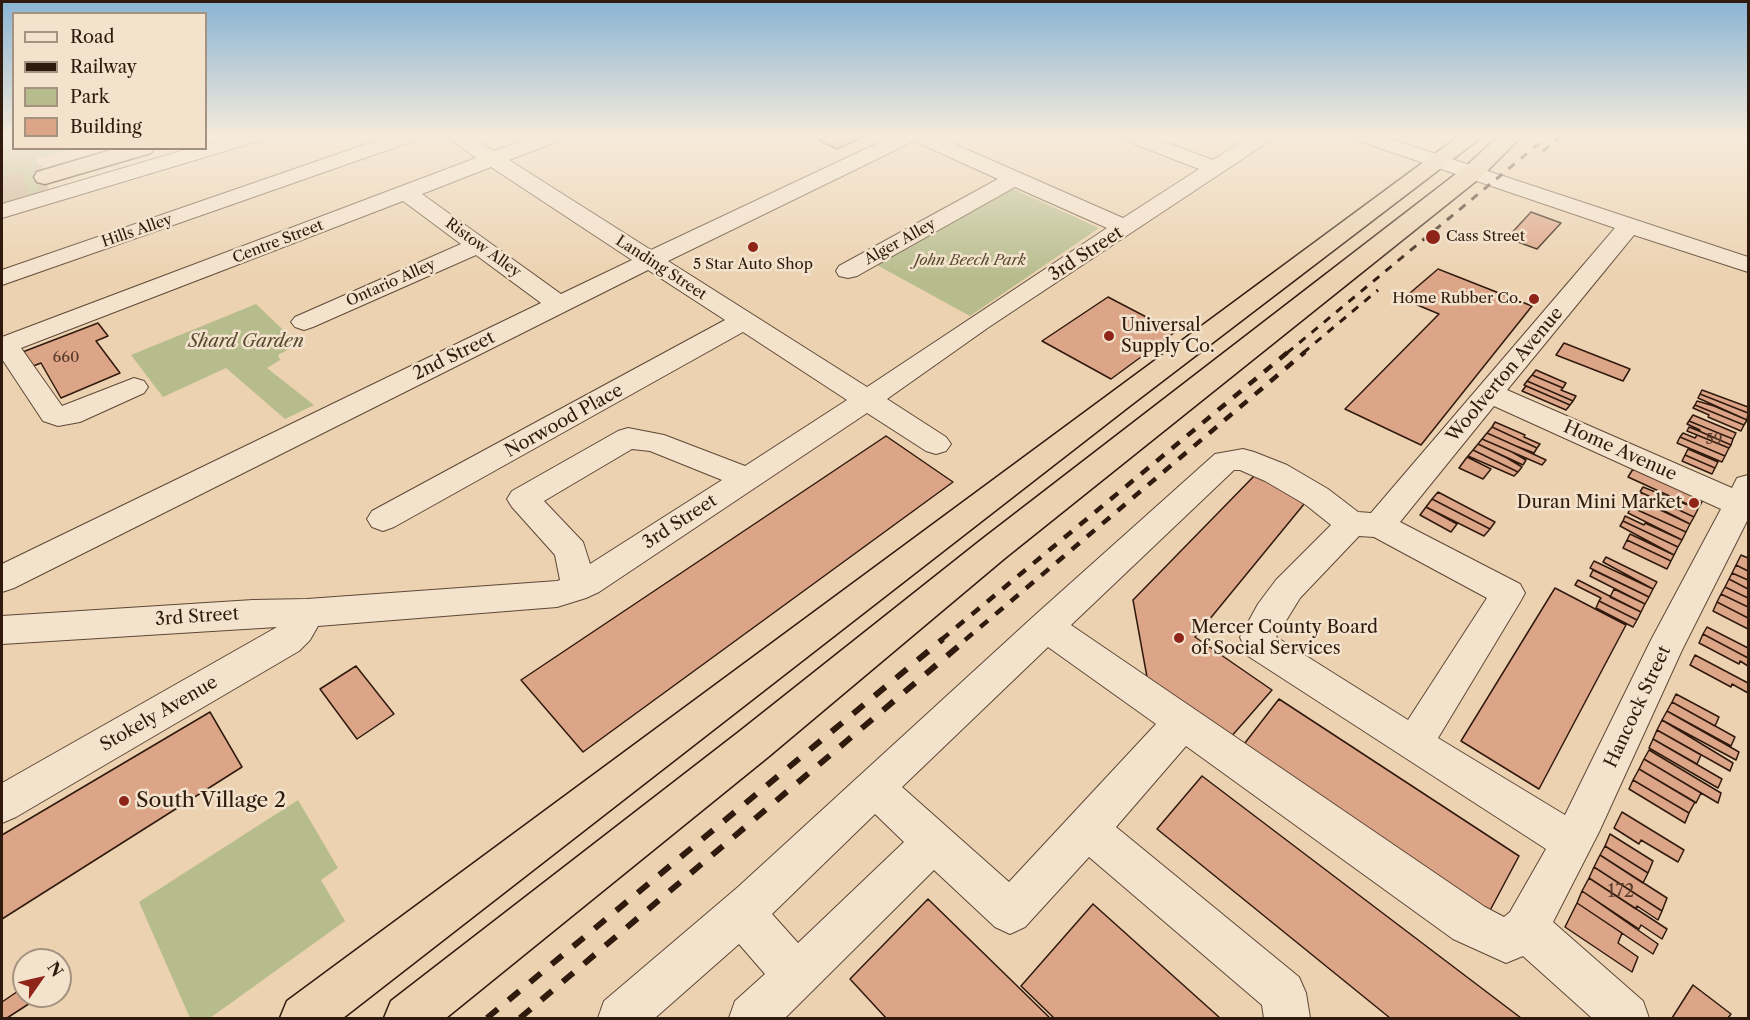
<!DOCTYPE html>
<style>
body{margin:0}
#map{position:relative;width:1750px;height:1020px;overflow:hidden;background:#ecd2b0;font-family:"Libre Caslon Text",serif}
canvas{display:block}
.frame{position:absolute;inset:0;border:3px solid #2f1a0d;pointer-events:none}
.legend{position:absolute;left:12px;top:12px;width:195px;height:138px;box-sizing:border-box;background:#f3e2cc;border:2px solid #a59280;margin:0;padding:8px 10px;list-style:none;font-size:18px;color:#2f1a0d}
.legend li{display:flex;align-items:center;gap:12px;height:30px}
.legend b{width:30px;border:2px solid #a59280}
.north{position:absolute;left:12px;top:948px;width:60px;height:60px;box-sizing:border-box;background:#f3e2cc;border:2px solid #a59280;border-radius:50%;rotate:56deg;font-size:16px;font-weight:700;line-height:24px;text-align:center;color:#2f1a0d}
.north::after{content:'';display:block;margin:auto;width:21px;height:27px;background:#8f2418;clip-path:polygon(50% 0,100% 100%,50% 72%,0 100%)}
</style>
<div id="map">
<canvas width="1750" height="1020"></canvas>
<div class="frame"></div>
<ul class="legend">
<li><b style="height:8px;background:#f3e2cc"></b>Road</li>
<li><b style="height:8px;background:#2f1a0d"></b>Railway</li>
<li><b style="height:16px;background:#b6bc8c"></b>Park</li>
<li><b style="height:16px;background:#dda588"></b>Building</li>
</ul>
<div class="north">N</div>
</div>
<script>
const context = document.querySelector('canvas').getContext('2d');
context.lineJoin = 'round';
function fill(path, color) { context.fillStyle = color; context.fill(path, 'evenodd'); }
const poly = rows => new Path2D(rows.map(r => 'M' + r).join(''));
function trace(path, color, width, dash) { context.strokeStyle = color; context.lineWidth = width; context.lineCap = dash ? 'butt' : 'round'; context.setLineDash(dash || []); context.stroke(path); }
function drawText(font, color, halo, rows, align = 'center') {
  context.font = font + ' "Libre Caslon Text",serif'; context.lineWidth = 5; context.setLineDash([]); context.textBaseline = 'middle'; context.strokeStyle = halo; context.fillStyle = color; for (const [text, x, y, turn = 0] of rows) {
    context.save(); context.translate(x, y); context.rotate((+turn || 0) * Math.PI / 180); context.textAlign = isNaN(turn) ? turn : align; if (halo) context.strokeText(text, 0, 0); context.fillText(text, 0, 0); context.restore();
  }
}
fill(poly([
 [2,136,13,136,14,148,76,149,37,159,49,192,2,207],
 [1009,187,1099,228,970,316,875,264],
 [256,304,298,344,278,355,280,360,267,368,314,405,285,419,226,368,163,397,131,355],
 [298,800,338,868,321,880,345,921,210,1018,190,1018,139,902]
]), '#b6bc8c');
const building = poly([
 [828,136,861,136,863,137,837,149,818,140,828,136],
 [1531,212,1561,223,1537,249,1507,238,1531,212],
 [1438,269,1532,306,1421,445,1345,409,1439,314,1403,299,1438,269],
 [1108,297,1175,332,1111,379,1042,341,1108,297],
 [98,323,108,336,96,341,120,373,61,398,41,363,28,368,20,353,98,323],
 [1564,343,1630,369,1623,381,1556,355,1564,343],
 [1536,370,1566,383,1563,388,1532,375,1536,370],
 [1532,375,1563,388,1561,390,1576,396,1573,401,1527,381,1532,375],
 [1527,381,1573,401,1570,405,1524,385,1527,381],
 [1526,386,1570,405,1566,410,1522,391,1526,386],
 [1702,390,1748,407,1748,413,1700,394,1702,390],
 [1700,394,1748,413,1747,420,1698,398,1700,394],
 [1697,401,1714,406,1747,420,1744,425,1695,405,1697,401],
 [1695,405,1744,425,1741,431,1708,417,1709,415,1693,408,1695,405],
 [1693,415,1736,433,1733,439,1689,421,1693,415],
 [1689,421,1733,439,1731,445,1699,431,1700,430,1687,424,1689,421],
 [1495,422,1525,435,1524,437,1540,444,1537,448,1492,427,1495,422],
 [1492,427,1537,448,1534,453,1516,446,1487,433,1492,427],
 [1689,427,1699,431,1731,445,1729,448,1697,435,1687,431,1689,427],
 [1487,433,1516,446,1546,460,1542,465,1482,439,1487,433],
 [1683,433,1695,438,1697,435,1729,448,1725,456,1680,437,1683,433],
 [886,436,953,482,583,752,521,680,886,436],
 [1680,437,1725,456,1722,462,1677,443,1680,437],
 [1482,439,1512,452,1526,460,1523,465,1478,444,1482,439],
 [1478,444,1507,458,1522,467,1518,472,1473,450,1478,444],
 [1688,449,1718,462,1715,468,1685,455,1688,449],
 [1473,450,1518,472,1514,476,1468,456,1473,450],
 [1685,455,1715,468,1712,474,1682,461,1685,455],
 [1467,457,1491,469,1483,479,1459,468,1467,457],
 [1633,469,1703,500,1698,509,1628,477,1633,469],
 [1258,472,1309,498,1195,637,1272,690,1230,738,1147,677,1133,600,1258,472],
 [1643,487,1698,509,1694,517,1640,492,1643,487],
 [1438,492,1495,522,1490,529,1432,499,1438,492],
 [1640,492,1694,517,1690,524,1637,497,1640,492],
 [1432,499,1490,529,1484,536,1426,507,1432,499],
 [1635,501,1652,510,1654,507,1690,524,1686,532,1631,507,1635,501],
 [1426,507,1457,524,1451,532,1420,515,1426,507],
 [1631,507,1686,532,1682,540,1628,513,1631,507],
 [1625,516,1644,525,1645,523,1682,540,1678,547,1623,521,1625,516],
 [1623,521,1678,547,1674,555,1620,526,1623,521],
 [1630,534,1674,555,1671,561,1627,540,1630,534],
 [1627,540,1671,561,1667,569,1623,548,1627,540],
 [1741,555,1748,558,1748,571,1736,565,1741,555],
 [1606,557,1657,582,1653,589,1603,562,1606,557],
 [1594,561,1653,589,1649,597,1590,568,1594,561],
 [1736,565,1748,571,1748,580,1732,573,1736,565],
 [1593,570,1649,597,1645,604,1590,576,1593,570],
 [1732,573,1748,580,1748,589,1729,579,1732,573],
 [1729,579,1748,589,1748,598,1725,587,1729,579],
 [1578,580,1641,612,1637,620,1599,601,1601,598,1575,585,1578,580],
 [1725,587,1748,598,1748,607,1721,594,1725,587],
 [1555,588,1626,625,1539,789,1461,741,1555,588],
 [1614,589,1645,604,1641,612,1610,597,1614,589],
 [1721,594,1748,607,1748,618,1717,602,1721,594],
 [1599,601,1637,620,1633,627,1596,608,1599,601],
 [1717,602,1748,618,1748,629,1713,611,1717,602],
 [1707,627,1748,648,1748,658,1703,634,1707,627],
 [1703,634,1748,658,1748,666,1740,661,1739,664,1699,643,1703,634],
 [1695,655,1748,683,1748,693,1732,684,1731,687,1690,665,1695,655],
 [356,666,394,714,357,739,320,689,356,666],
 [1676,694,1719,717,1715,726,1672,702,1676,694],
 [1279,699,1519,856,1486,918,1241,748,1279,699],
 [1672,702,1735,737,1731,746,1667,711,1672,702],
 [1667,711,1739,752,1736,760,1662,720,1667,711],
 [210,712,242,767,2,919,2,835,210,712],
 [1662,720,1733,763,1730,771,1657,730,1662,720],
 [1657,730,1701,755,1697,764,1653,739,1657,730],
 [1653,739,1722,779,1718,788,1649,748,1653,739],
 [1649,750,1721,793,1718,803,1644,759,1649,750],
 [1644,759,1701,793,1696,803,1639,769,1644,759],
 [1639,769,1695,802,1689,813,1633,780,1639,769],
 [1202,776,1521,1018,1390,1018,1157,829,1202,776],
 [1633,780,1689,813,1685,823,1629,789,1633,780],
 [1622,812,1684,850,1678,862,1641,840,1639,844,1614,828,1622,812],
 [1610,834,1653,861,1648,873,1605,846,1610,834],
 [1605,846,1648,873,1643,883,1600,855,1605,846],
 [1600,855,1667,898,1662,911,1594,867,1600,855],
 [1594,867,1662,911,1658,920,1637,906,1636,909,1589,878,1594,867],
 [1589,878,1667,929,1662,939,1641,925,1639,929,1582,891,1589,878],
 [1582,891,1658,944,1653,954,1577,903,1582,891],
 [928,899,1050,1018,886,1018,850,979,928,899],
 [1577,903,1622,933,1618,943,1638,957,1632,972,1565,927,1577,903],
 [1093,904,1220,1018,1054,1018,1021,986,1093,904],
 [1693,985,1731,1014,1728,1018,1672,1018,1693,985],
 [24,987,24,996,41,996,7,1018,2,1018,2,1002,24,987]
]);
fill(building, '#dda588');
trace(building, '#2f1a0d', 1.5);
trace(poly([
 [2,190,45,177]
]), '#c6ad8f', 24, [24, 12]);
const minor = poly([
 [234,136,265,136,262,140,2,218,2,204,191,148,206,148,206,144,234,136],
 [390,136,419,136,416,140,2,285,2,270,390,136],
 [446,136,469,136,494,151,536,136,564,136,561,140,509,160,651,250,893,136,936,136,1123,218,1199,169,1124,140,1121,136,1149,136,1213,160,1251,136,1274,136,1271,140,989,327,887,399,946,437,951,444,946,451,936,454,926,451,867,413,599,592,586,598,557,607,318,626,310,640,299,651,16,817,2,823,2,783,277,627,2,644,2,616,253,600,307,599,557,581,560,580,555,555,512,507,507,499,512,491,618,431,628,428,664,435,745,466,847,400,743,332,394,527,383,531,372,527,367,519,372,511,725,320,648,270,14,588,2,592,2,564,541,303,476,255,313,327,304,330,295,327,291,322,295,317,461,244,403,201,21,348,62,406,134,378,144,381,148,387,144,393,80,422,58,426,43,421,2,359,2,337,476,158,446,136],
 [914,141,998,179,839,266,836,271,839,276,848,278,857,276,1015,187,1107,228,867,387,668,261,914,141],
 [491,167,632,260,561,294,422,194,491,167],
 [632,449,650,451,722,480,590,564,583,542,544,501,632,449],
 [1353,136,1382,136,1748,257,1748,272,1634,235,1507,390,1732,488,1737,478,1748,475,1748,519,1682,650,1599,832,1553,922,1643,1001,1649,1018,1592,1018,1523,956,1506,963,1453,939,1186,746,1116,827,1299,977,1306,993,1310,1018,1264,1018,1262,1005,1089,857,1025,927,1010,934,995,927,934,870,785,1018,729,1018,735,1001,765,974,739,944,655,1018,598,1018,604,1001,738,887,1034,616,1215,454,1243,449,1254,452,1287,465,1328,489,1358,512,1371,513,1615,228,1356,140,1353,136],
 [1494,406,1721,509,1651,640,1565,815,1438,738,1520,602,1525,593,1520,584,1400,522,1494,406],
 [1234,470,1240,470,1265,481,1306,505,1331,525,1276,580,1258,604,1240,637,1248,656,1546,849,1510,912,1504,917,1485,907,1071,625,1234,470],
 [1359,536,1374,537,1487,598,1408,720,1276,637,1300,598,1359,536],
 [1048,647,1156,724,1009,882,902,787,1048,647],
 [875,814,904,842,798,943,772,914,875,814]
]);
const highway = poly([
 [1459,136,1483,136,1131,405,343,1018,280,1018,287,1001,1459,136],
 [1499,136,1522,136,1481,177,1005,558,768,757,446,1018,384,1018,391,1001,740,731,981,540,1465,167,1499,136],
 [118,148,153,148,151,153,45,184,37,182,34,177,37,172,118,148]
]);
trace(minor, '#5e4836', 2);
trace(highway, '#2f1a0d', 3);
fill(minor, '#f3e2cc');
fill(highway, '#ecd2b0');
trace(poly([
 [1543,151,1561,136],
 [1287,353,1548,136],
 [1303,353,1378,290]
]), '#2f1a0d', 3, [8, 8]);
trace(poly([
 [941,640,1288,352],
 [965,640,1305,352]
]), '#2f1a0d', 4.5, [10, 10]);
trace(poly([
 [487,1018,943,639],
 [520,1018,967,639]
]), '#2f1a0d', 6, [14, 14]);
const sky = context.createLinearGradient(0, 0, 0, 278);
sky.addColorStop(0, '#89b4d4');
sky.addColorStop(0.49, '#f6ebdb');
sky.addColorStop(1, '#f6ebdb00');
context.fillStyle = sky;
context.fillRect(0, 0, 1750, 278);
for (const [x, y, r, color] of [
 [1433,237,8,"#8f2418"],
 [753,247,6,"#8f2418"],
 [1534,299,6,"#8f2418"],
 [1109,336,6,"#8f2418"],
 [1694,503,6,"#8f2418"],
 [1179,638,6,"#8f2418"],
 [124,801,6,"#8f2418"]
]) { const dot = new Path2D(); dot.arc(x, y, r, 0, 2 * Math.PI); context.fillStyle = color; context.fill(dot); trace(dot, '#f3e2cc', 2); }
drawText('15px', '#2f1a0d', '#f3e2cc', [
 ["Hills Alley",137,231,-19],
 ["Centre Street",278,242,-21],
 ["Alger Alley",900,242,-29],
 ["Ristow Alley",483,248,36],
 ["Landing Street",661,268,33],
 ["Ontario Alley",391,283,-24]
]);
drawText('15px', '#2f1a0d', '#f3e2cc', [
 ["Cass Street",1446,237],
 ["5 Star Auto Shop",753,265,"center"],
 ["Home Rubber Co.",1522,299,"right"]
], 'left');
drawText('italic 15px', '#584b33', '#f3e2cc', [
 ["John Beech Park",970,261]
]);
drawText('15px', '#5a3d2c', null, [
 ["660",66,358],
 ["59",1714,440]
]);
drawText('18px', '#2f1a0d', '#f3e2cc', [
 ["3rd Street",1086,254,-33],
 ["2nd Street",454,356,-26],
 ["Woolverton Avenue",1505,375,-50],
 ["Norwood Place",564,421,-29],
 ["Home Avenue",1620,451,24],
 ["3rd Street",680,522,-33],
 ["3rd Street",197,617,-4],
 ["Hancock Street",1638,707,-65],
 ["Stokely Avenue",159,714,-30]
]);
drawText('18px', '#2f1a0d', '#f3e2cc', [
 ["Universal",1121,326],
 ["Supply Co.",1121,347],
 ["Duran Mini Market",1682,503,"right"],
 ["Mercer County Board",1191,628],
 ["of Social Services",1191,649]
], 'left');
drawText('italic 18px', '#584b33', '#f3e2cc', [
 ["Shard Garden",246,342]
]);
drawText('18px', '#5a3d2c', null, [
 ["172",1621,892]
]);
drawText('21px', '#2f1a0d', '#f3e2cc', [
 ["South Village 2",136,801]
], 'left');
</script>
